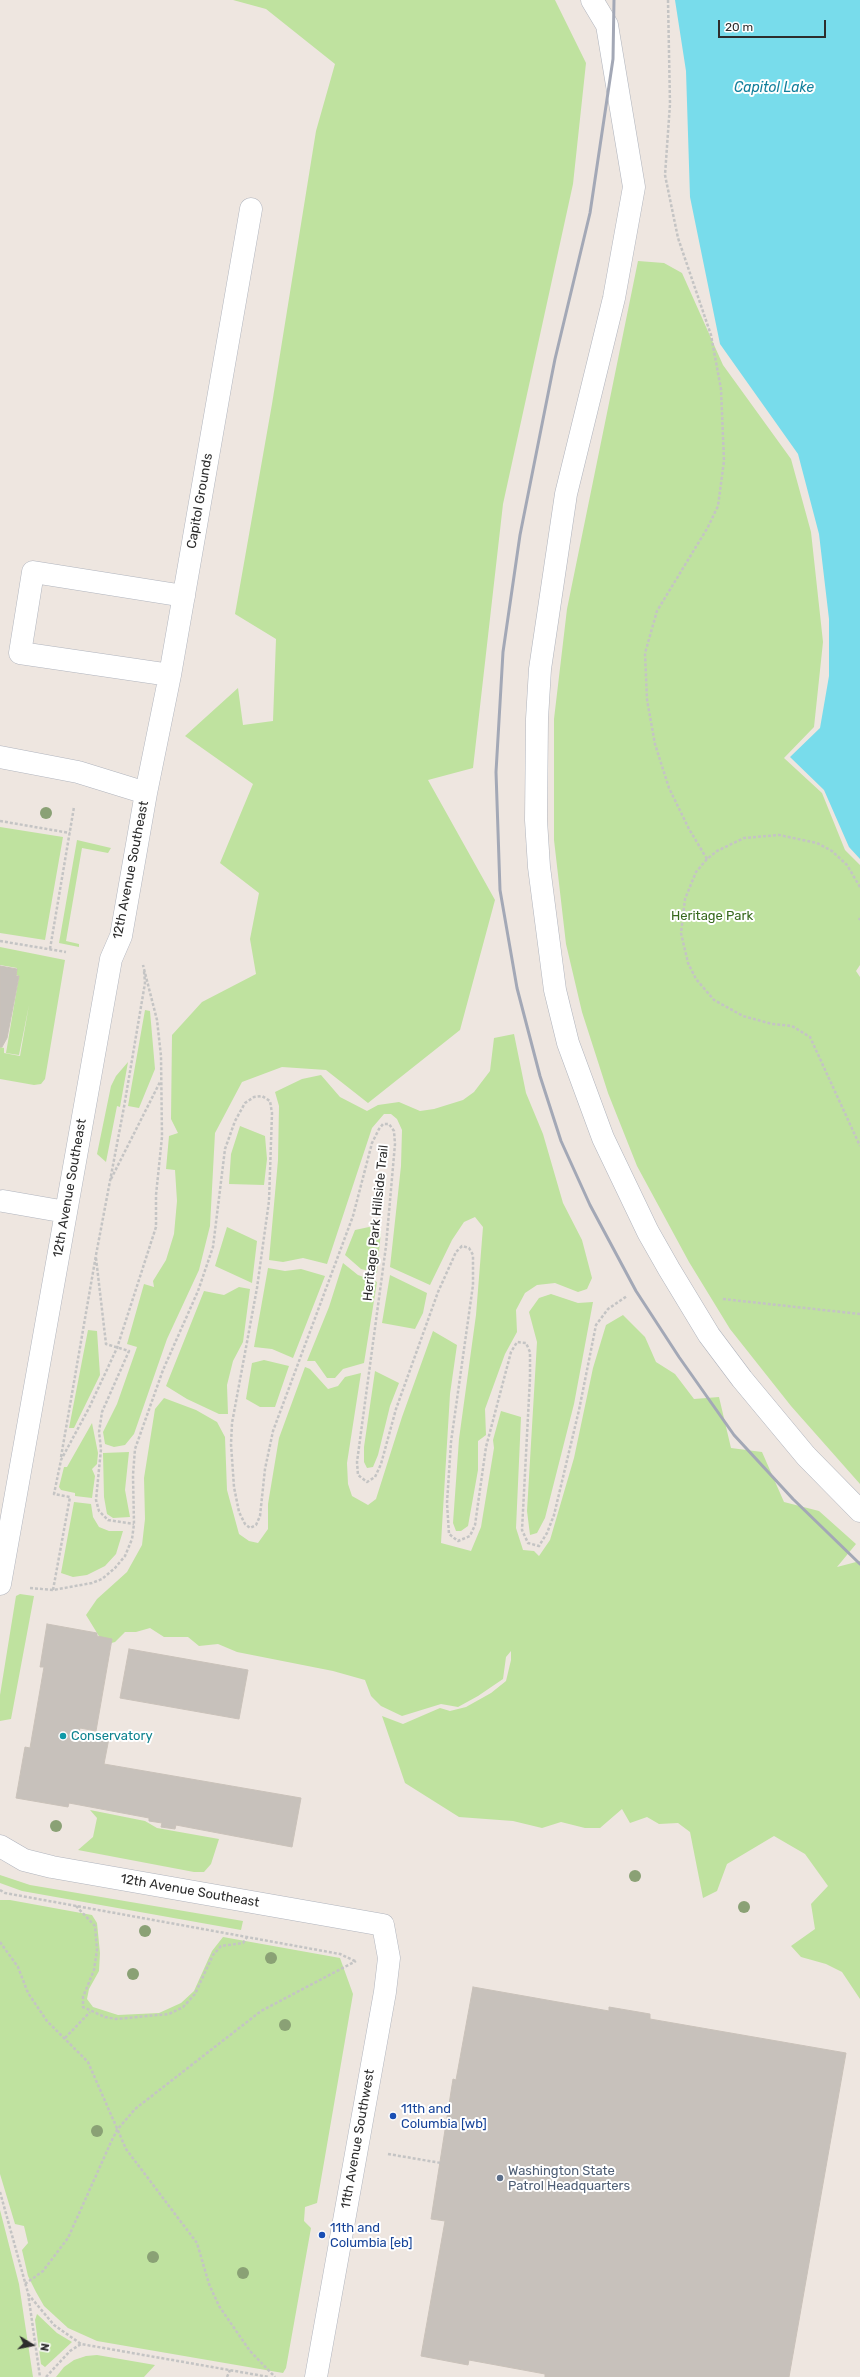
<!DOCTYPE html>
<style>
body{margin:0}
#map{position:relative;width:860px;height:2377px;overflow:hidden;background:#eee6e0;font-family:Rubik,sans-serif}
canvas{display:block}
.north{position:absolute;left:12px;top:2325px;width:40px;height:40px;-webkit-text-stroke:3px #fff;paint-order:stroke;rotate:100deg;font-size:11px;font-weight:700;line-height:16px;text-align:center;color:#2d2d2d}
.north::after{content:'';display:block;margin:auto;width:14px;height:18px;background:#2d2d2d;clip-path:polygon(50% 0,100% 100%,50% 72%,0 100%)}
.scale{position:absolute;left:718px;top:20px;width:108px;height:18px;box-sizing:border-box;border:2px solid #2d2d2d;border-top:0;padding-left:5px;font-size:12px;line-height:14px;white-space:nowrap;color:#2d2d2d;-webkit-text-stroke:3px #fff;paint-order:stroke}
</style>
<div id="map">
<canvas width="860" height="2377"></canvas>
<div class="north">N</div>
<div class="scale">20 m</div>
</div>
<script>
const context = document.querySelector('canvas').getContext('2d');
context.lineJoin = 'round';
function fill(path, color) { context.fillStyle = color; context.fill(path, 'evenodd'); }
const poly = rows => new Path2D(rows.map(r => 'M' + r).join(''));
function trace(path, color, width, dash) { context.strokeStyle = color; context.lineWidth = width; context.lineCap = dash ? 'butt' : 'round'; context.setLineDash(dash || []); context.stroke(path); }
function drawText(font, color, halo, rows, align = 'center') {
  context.font = font + ' Rubik,sans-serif'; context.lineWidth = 4; context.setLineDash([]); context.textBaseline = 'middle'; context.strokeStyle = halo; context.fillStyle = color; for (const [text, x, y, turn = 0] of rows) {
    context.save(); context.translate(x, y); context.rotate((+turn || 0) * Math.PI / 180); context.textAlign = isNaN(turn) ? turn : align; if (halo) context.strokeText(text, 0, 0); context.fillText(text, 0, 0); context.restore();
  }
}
fill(poly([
 [233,0,555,0,586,63,573,184,503,504,473,768,428,780,495,900,460,1030,368,1103,326,1070,282,1067,242,1082,215,1133,210,1226,199,1270,167,1339,134,1434,125,1445,114,1447,105,1444,103,1432,117,1404,137,1347,127,1344,144,1284,154,1287,153,1281,166,1260,174,1234,177,1201,175,1170,166,1169,169,1136,178,1133,171,1119,172,1035,202,1002,256,974,250,939,259,893,220,863,253,784,185,736,238,688,243,725,273,721,276,639,235,614,272,404,316,131,335,64,266,9],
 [638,261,664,263,682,273,723,365,791,459,811,532,823,642,814,727,784,758,822,793,845,850,860,865,860,965,856,971,860,977,860,1484,791,1406,730,1329,689,1262,637,1166,608,1093,582,1012,566,944,554,840,554,719,567,609],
 [0,827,63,837,45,940,0,933],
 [77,840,111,848,108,853,82,848,66,941,79,944,79,947,59,943],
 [0,947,65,960,45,1079,41,1084,34,1085,0,1079,0,1047,4,1048,4,1053,20,1056,29,1005,19,1055,6,1053,19,976,16,975,17,968,0,965],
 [145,1010,150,1011,155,1069,139,1108,128,1106],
 [514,1034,526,1093,543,1134,563,1203,582,1240,592,1278,587,1289,578,1292,555,1283,537,1285,525,1293,516,1310,517,1332,505,1354,485,1409,486,1435,478,1441,478,1470,468,1526,461,1531,456,1531,453,1523,459,1439,476,1315,483,1227,475,1217,464,1222,452,1240,430,1285,390,1267,401,1166,402,1130,397,1119,391,1114,384,1114,372,1128,327,1264,303,1258,283,1262,269,1260,278,1160,279,1106,275,1092,302,1079,321,1075,340,1097,367,1111,378,1105,399,1102,420,1111,434,1109,463,1100,474,1092,490,1071,494,1038],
 [128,1062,120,1107,117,1106,106,1162,97,1154,111,1086,116,1076],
 [240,1126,265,1136,267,1159,264,1185,229,1184,231,1154],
 [227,1227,257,1241,252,1283,215,1266],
 [369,1227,381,1231,377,1273,361,1269,345,1255,355,1230],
 [343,1263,358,1275,377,1282,364,1363,343,1369,335,1378,327,1378,315,1361,307,1361,329,1307],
 [268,1268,285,1271,301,1269,325,1276,293,1358,272,1349,254,1347],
 [390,1275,427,1293,423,1313,415,1329,382,1323],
 [239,1287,250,1289,243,1342,233,1361,227,1385,228,1414,219,1414,187,1399,166,1386,204,1291,224,1295],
 [551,1294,578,1303,593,1302,574,1404,545,1518,537,1533,530,1535,527,1511,537,1342,529,1312,539,1298],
 [623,1315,645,1337,656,1362,675,1374,694,1399,719,1397,731,1448,762,1452,784,1502,819,1511,856,1544,837,1567,860,1561,860,1999,842,1972,826,1964,801,1957,791,1946,815,1929,811,1904,828,1886,805,1854,774,1836,727,1864,717,1891,703,1898,690,1832,678,1823,659,1824,647,1817,630,1823,622,1809,600,1828,585,1828,561,1822,542,1828,513,1821,459,1817,405,1783,382,1716,403,1724,440,1708,450,1711,466,1707,491,1693,506,1681,511,1660,511,1651,506,1657,503,1679,478,1696,458,1707,441,1704,402,1716,381,1706,371,1696,365,1680,333,1671,237,1652,218,1644,199,1646,188,1637,164,1637,150,1628,136,1632,125,1632,115,1642,108,1644,102,1641,86,1615,97,1599,127,1572,142,1545,145,1519,144,1478,155,1409,164,1398,196,1410,217,1422,225,1437,227,1490,239,1534,249,1541,258,1543,268,1529,268,1504,279,1438,305,1367,310,1369,328,1389,338,1386,345,1377,361,1373,347,1463,348,1484,352,1496,368,1505,376,1499,402,1417,433,1331,457,1345,450,1394,441,1543,471,1551,481,1527,494,1448,493,1440,501,1411,521,1417,516,1528,523,1550,534,1551,539,1556,550,1540,574,1458,593,1368,606,1325],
 [88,1330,97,1331,100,1375,74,1428,69,1428],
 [264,1360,289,1366,275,1407,260,1407,246,1399,252,1363],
 [375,1371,399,1383,390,1406,378,1455,373,1467,367,1468,364,1462,364,1447],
 [92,1423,98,1453,97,1464,92,1469,95,1476,92,1498,75,1496,75,1493,61,1490,59,1487,64,1467,67,1467],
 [129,1452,125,1490,130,1517,113,1518,107,1514,104,1497,103,1453],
 [74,1502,91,1504,93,1517,99,1527,109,1531,123,1531,116,1554,105,1566,87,1575,73,1577,61,1573],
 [20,1594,34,1596,11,1719,0,1721,0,1695,16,1596],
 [90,1810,145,1821,157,1828,219,1839,211,1864,204,1872,194,1872,78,1850,93,1837,97,1818],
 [0,1875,30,1885,243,1921,241,1930,22,1891,0,1883],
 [0,1900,10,1900,92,1915,97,1923,100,1953,99,1971,89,1989,87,1999,93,2007,118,2015,159,2013,181,2003,194,1991,212,1951,223,1937,340,1958,353,1994,317,2203,305,2207,304,2221,311,2228,286,2368,283,2373,97,2341,68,2328,44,2306,36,2292,28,2276,22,2250,28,2243,24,2226,15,2224,0,2174],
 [0,2210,19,2284,33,2377,0,2377],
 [37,2314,57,2333,72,2342,45,2367,41,2364,35,2320],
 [97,2355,155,2365,144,2377,56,2377,64,2367,74,2360,86,2356]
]), '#bfe29f');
fill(poly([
 [675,0,860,0,860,859,849,847,824,790,790,757,820,728,829,676,829,619,819,534,798,454,720,344,690,197,686,71]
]), '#78dceb');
const building = poly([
 [0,966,17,969,16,976,19,976,7,1038,2,1047,0,1047,0,966],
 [47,1624,97,1633,97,1636,112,1639,96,1731,80,1728,79,1733,109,1738,104,1764,301,1798,292,1847,176,1825,175,1829,161,1827,162,1823,149,1821,149,1818,69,1803,68,1807,16,1798,25,1747,30,1748,44,1667,40,1667,47,1624],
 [129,1649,248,1670,239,1719,120,1698,129,1649],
 [473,1987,609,2011,609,2007,650,2014,650,2019,846,2053,789,2377,545,2377,545,2374,469,2360,468,2365,421,2356,445,2221,431,2219,453,2079,456,2080,473,1987]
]);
fill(building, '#c7c1bb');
trace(building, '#c9c1b9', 1);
const minor = poly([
 [592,0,607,25,634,187,614,298,566,494,540,669,537,719,536,820,539,867,555,990,568,1043,603,1138,648,1232,669,1269,709,1335,742,1379,806,1456,860,1511],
 [170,675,20,653,33,572,184,596],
 [0,757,78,772,146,793],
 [3,1201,66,1212],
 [0,1584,111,959,121,936,146,793,170,675,251,209],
 [0,1846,24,1860,52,1867,383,1925,389,1958,385,1992,316,2377]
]);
trace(minor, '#b0b4bd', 23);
trace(poly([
 [668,0,670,104,665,175,678,238,711,335,721,389,724,461,718,506,708,527,657,611,645,653,647,700,655,744,669,788,689,829,707,859],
 [0,821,70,833],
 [860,887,847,865,832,851,817,843,779,835,744,838,717,851,707,859,696,872,685,899,681,933,688,963,696,979,714,1000,743,1016,772,1024,792,1026,810,1037,860,1146],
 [859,920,860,918],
 [0,941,66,952],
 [50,949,74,807],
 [111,1179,160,1082],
 [96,1258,106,1344,129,1351,102,1412,99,1432,101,1449,96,1500,99,1511,108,1520,134,1524],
 [723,1299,860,1314],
 [61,1457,96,1255,124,1107,145,983,144,971],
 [30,1588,53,1590,92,1583,102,1579,115,1568,125,1556,132,1539,134,1524,133,1475,135,1449,163,1370,198,1291,213,1247,225,1149,235,1121,245,1103,254,1097,262,1096,270,1101,272,1113,269,1201,257,1288,232,1423,231,1444,234,1487,239,1512,245,1524,250,1528,256,1525,260,1516,265,1469,273,1431,353,1216,372,1143,379,1129,383,1124,389,1124,394,1131,395,1144,386,1246,357,1462,358,1475,367,1482,375,1477,381,1464,396,1409,438,1292,456,1252,462,1246,469,1248,473,1255,473,1285,451,1442,447,1503,449,1534,458,1541,470,1536,475,1525,486,1447,511,1352,517,1342,526,1343,530,1352,530,1378,522,1530,528,1543,539,1546,547,1533,554,1515,579,1410,596,1325,608,1309,627,1296],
 [53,1590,70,1497,54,1494,61,1460,89,1408,117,1348,156,1227,156,1195,162,1137,161,1056,157,1020,143,965],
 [0,1890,5,1893,340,1954,355,1961],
 [76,1906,95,1926,97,1950,94,1970,83,1997,83,2007,105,2017,116,2019,169,2014,183,2007,195,1994,213,1955,221,1946,243,1943,247,1937],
 [0,1942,18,1967,28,1993,47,2021,88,2062,126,2149,197,2243,209,2284,219,2306,250,2351,275,2377],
 [65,2038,90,2012],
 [388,2154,441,2163],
 [0,2192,28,2293,40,2377],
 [25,2284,43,2271,68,2238,111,2142,117,2130,135,2109,261,2011,356,1961],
 [28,2294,54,2325,81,2344],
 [46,2377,70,2351,81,2344,269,2377],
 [227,2377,230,2370]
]), '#c4c4c4', 2.5, [3, 2]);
trace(minor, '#fff', 22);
trace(poly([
 [614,0,613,59,590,213,555,359,520,535,503,652,496,772,500,890,517,988,540,1076,561,1141,590,1205,636,1291,679,1357,734,1435,793,1499,860,1564]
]), '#a3a8b6', 3);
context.fillStyle = '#8aa175';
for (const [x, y] of [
 [46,813],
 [56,1826],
 [635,1876],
 [744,1907],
 [145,1931],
 [271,1958],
 [133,1974],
 [285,2025],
 [97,2131],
 [153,2257],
 [243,2273]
]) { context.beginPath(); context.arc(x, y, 6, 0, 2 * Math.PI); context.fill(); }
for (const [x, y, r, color] of [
 [63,1736,4,"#0f9aa8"],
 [393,2116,4,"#1a4fb4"],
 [500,2178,4,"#5c6f8a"],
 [322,2235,4,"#1a4fb4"]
]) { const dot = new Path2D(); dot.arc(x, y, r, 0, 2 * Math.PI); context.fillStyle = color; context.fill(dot); trace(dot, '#fff', 1.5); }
drawText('13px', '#2d2d2d', '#fff', [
 ["Capitol Grounds",200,501,-80],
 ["12th Avenue Southeast",131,870,-79],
 ["12th Avenue Southeast",70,1188,-80],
 ["Heritage Park Hillside Trail",376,1223,-84],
 ["12th Avenue Southeast",190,1891,10],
 ["11th Avenue Southwest",358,2139,-80]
]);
drawText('13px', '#38691e', '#fff', [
 ["Heritage Park",712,916]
]);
drawText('13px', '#0d838f', '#fff', [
 ["Conservatory",71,1736]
], 'left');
drawText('13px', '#164399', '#fff', [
 ["11th and",401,2109],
 ["Columbia [wb]",401,2124],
 ["11th and",330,2228],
 ["Columbia [eb]",330,2243]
], 'left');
drawText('13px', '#4e5e75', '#fff', [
 ["Washington State",508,2171],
 ["Patrol Headquarters",508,2186]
], 'left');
drawText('italic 14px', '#127f9b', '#fff', [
 ["Capitol Lake",774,88]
]);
</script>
